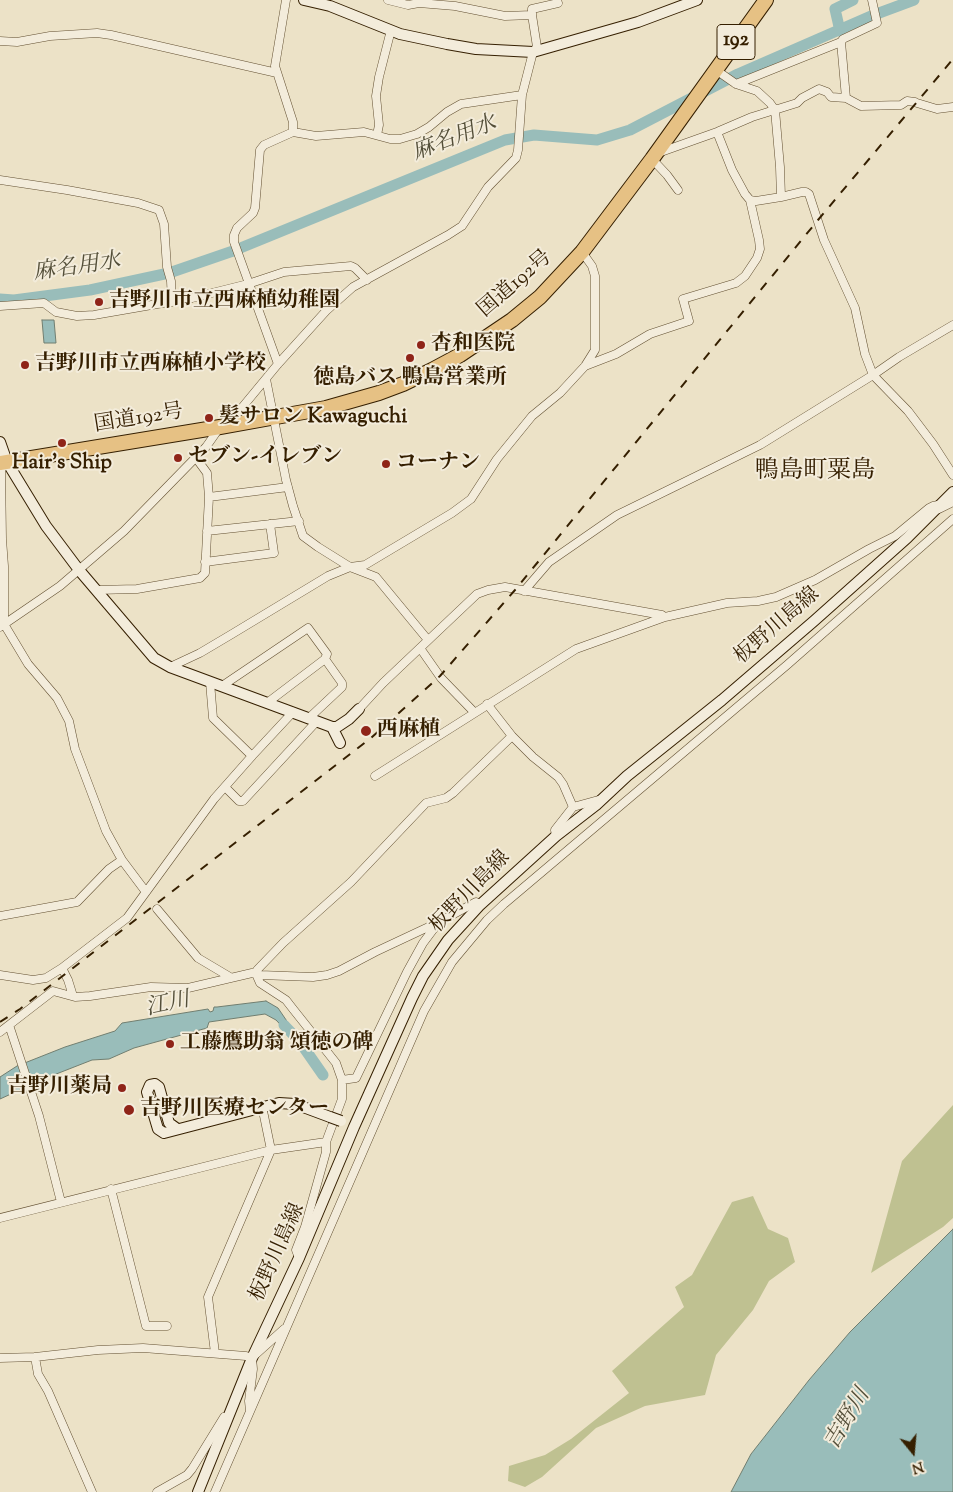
<!DOCTYPE html>
<meta charset="utf-8">
<style>
body{margin:0}
#map{position:relative;width:953px;height:1492px;overflow:hidden;background:#ece2c7;font-family:"Sorts Mill Goudy",serif}
canvas{display:block}
.north{position:absolute;left:888px;top:1427px;width:50px;height:50px;-webkit-text-stroke:4px #f3ecdb;paint-order:stroke;rotate:163deg;font-size:14px;font-weight:700;line-height:20px;text-align:center;color:#351f00}
.north::after{content:'';display:block;margin:auto;width:18px;height:22px;background:#351f00;clip-path:polygon(50% 0,100% 100%,50% 72%,0 100%)}
</style>
<div id="map">
<canvas width="953" height="1492"></canvas>
<div class="north">N</div>
</div>
<script>
const context = document.querySelector('canvas').getContext('2d');
context.lineJoin = 'round';
function fill(path, color) { context.fillStyle = color; context.fill(path, 'evenodd'); }
const poly = rows => new Path2D(rows.map(r => 'M' + r).join(''));
function trace(path, color, width, dash) { context.strokeStyle = color; context.lineWidth = width; context.lineCap = dash ? 'butt' : 'round'; context.setLineDash(dash || []); context.stroke(path); }
function drawText(font, color, halo, rows, align = 'center') {
  context.font = font + ' "Sorts Mill Goudy","Noto Serif JP",serif'; context.lineWidth = 4; context.setLineDash([]); context.textBaseline = 'middle'; context.strokeStyle = halo; context.fillStyle = color; for (const [text, x, y, turn = 0] of rows) {
    context.save(); context.translate(x, y); context.rotate((+turn || 0) * Math.PI / 180); context.textAlign = isNaN(turn) ? turn : align; if (halo) context.strokeText(text, 0, 0); context.fillText(text, 0, 0); context.restore();
  }
}
fill(poly([
 [953,1105,953,1218,943,1227,871,1273,902,1161],
 [753,1196,768,1229,788,1238,795,1262,769,1281,753,1310,716,1355,705,1395,645,1406,596,1428,542,1477,525,1487,508,1481,509,1466,545,1455,571,1439,629,1393,612,1371,684,1307,675,1287,692,1275,732,1202]
]), '#bfc191');
const water = poly([
 [42,320,54,320,56,343,44,343,42,320],
 [266,1001,278,1008,295,1033,291,1036,276,1020,265,1014,209,1022,207,1028,134,1048,109,1059,92,1060,46,1078,0,1099,0,1077,17,1066,65,1047,115,1031,122,1023,208,1009,210,1012,213,1011,214,1007,217,1007,266,1001],
 [953,1229,953,1492,731,1492,751,1454,809,1380,850,1332,953,1229]
]);
fill(water, '#99bdba');
trace(water, '#717e70', 1);
trace(poly([
 [840,31,835,9,853,0],
 [0,299,14,300,90,290,169,273,233,251,505,140,534,135,597,140,630,130,738,74,871,16,914,0],
 [284,1025,300,1042,323,1075]
]), '#99bdba', 11);
const street = poly([
 [388,0,408,5,419,3,455,6,505,16,532,15],
 [0,41,17,42,50,36,97,33,111,35,277,73],
 [841,42,846,98],
 [716,70,736,84,841,42,843,39,877,23,872,0],
 [736,84,757,91,770,103,775,110,780,167,781,197,802,192,806,192,809,194,824,240,855,308,865,354,873,375,899,357,953,325],
 [917,103,937,109,953,107],
 [293,132,316,136,364,132,390,139,400,139,417,134,429,127,447,112,461,104,522,95],
 [717,132,732,170,745,194,750,200,756,201,781,197],
 [377,135,379,125,376,96,379,77,391,30],
 [658,153,717,132,752,117,797,103,802,98,819,89,827,92,831,97,846,98,861,106,901,105,907,101,915,102],
 [652,159,667,175,678,190],
 [0,180,67,190,138,203,159,210,164,224,167,267,171,281,172,302],
 [0,306,44,303,56,312,77,316,94,315,192,298,248,284,284,272,351,266,355,268,367,280],
 [278,364,234,242,234,235,237,228,253,213,255,208,260,150,264,145,293,132,293,122,275,66,286,0],
 [585,366,616,354,650,334,689,321,683,299,736,283,745,276,757,258,760,249,759,240,750,200],
 [266,379,286,480,293,506,303,536,318,547,350,567,376,577,428,640],
 [6,463,1,470,2,539,4,566,4,624,28,664,57,698,69,721,75,749,106,831,122,860,146,892],
 [209,497,288,487],
 [939,509,953,502],
 [207,531,299,521],
 [205,562,274,553,270,524],
 [96,590,137,589,200,578,205,573,209,497,207,473,196,458],
 [524,591,549,562,617,515,760,445,873,375,908,411,933,444,953,475],
 [0,627,60,586,124,531,206,447,220,427,235,416,278,364,326,311,353,287,448,235,462,226,488,187,516,158,518,150,522,95,533,52,537,47,532,15,532,9,558,3],
 [420,648,441,678,474,712],
 [170,667,200,653,232,634,328,576,350,567,365,565,452,513,471,499,497,459,532,416,560,393,585,366,595,350,595,276,592,266,582,252],
 [210,682,213,718,252,756],
 [222,686,308,628,327,654,325,659,267,703],
 [487,704,512,736,533,757,558,777,563,784,573,807,555,830,556,836],
 [359,709,383,683,477,594,488,590,505,587,662,615,665,617,727,603,758,601,776,597,815,580,869,549,895,536,929,508,933,506,938,505],
 [309,718,342,687,342,683,325,659],
 [375,776,576,649,665,617],
 [225,787,239,801,243,801,317,721],
 [573,807,602,799],
 [157,909,198,958,230,977],
 [0,916,77,902,109,869,122,860],
 [62,968,68,980,73,996],
 [256,974,257,970,283,943,351,882,426,803,446,798,453,793,512,736],
 [256,974,260,983,286,1000,293,1009,336,1063,342,1080,342,1099,326,1142,326,1152,305,1227,296,1250,299,1258],
 [0,975,33,980,46,978,62,968,127,918,214,799,252,756,293,712],
 [9,1025,39,1116,61,1202],
 [0,1032,53,991,75,997,90,996,151,987,188,988,252,973,260,975,313,977,327,975,339,971,375,952,439,922,476,902,480,905],
 [342,1080,356,1078,407,972,423,943,438,923],
 [111,1189,146,1326,167,1326],
 [0,1218,271,1150,326,1142],
 [215,1353,208,1297,271,1150,262,1106],
 [255,1355,284,1329],
 [35,1357,38,1374,48,1391,92,1492],
 [0,1358,35,1357,98,1350,143,1348,246,1356,252,1358],
 [250,1411,249,1401,253,1369,252,1358],
 [157,1492,187,1475,192,1469,224,1417],
 [215,1492,424,1011,452,962,487,920,504,904,787,665,953,519]
]);
const secondary = poly([
 [304,0,330,6,400,34,447,44,476,49,533,52,638,22,697,0],
 [0,442,7,462,46,526,79,570,154,658,170,667,332,727,337,727,349,719,359,709],
 [332,727,340,743],
 [176,1128,169,1123,159,1087,155,1084,150,1085,147,1092,158,1129,164,1133,279,1103,295,1104,330,1117],
 [198,1492,252,1358,299,1258,354,1127,412,998,423,976,448,940,480,905,556,836,596,805,627,776,722,700,814,621,907,538,953,492]
]);
const highway = poly([
 [0,463,220,427,326,408,379,393,403,384,432,370,460,355,512,320,540,297,582,252,652,159,766,0]
]);
trace(street, '#635032', 9);
trace(secondary, '#351f00', 12);
trace(highway, '#351f00', 16);
trace(street, '#f3ecdb', 8);
trace(secondary, '#f3ecdb', 10);
trace(highway, '#e6c184', 14);
trace(poly([
 [0,1022,20,1009,371,738,440,676,515,590,818,220,953,59]
]), '#351f00', 2, [9, 9]);
const secondaryBridge = poly([
 [330,1117,341,1121]
]);
trace(secondaryBridge, '#351f00', 12, []);
trace(secondaryBridge, '#f3ecdb', 10);
for (const [x, y, r, color] of [
 [99,302,5,"#8f2418"],
 [421,345,5,"#8f2418"],
 [410,358,5,"#8f2418"],
 [25,365,5,"#8f2418"],
 [209,418,5,"#8f2418"],
 [62,443,5,"#8f2418"],
 [178,458,5,"#8f2418"],
 [386,464,5,"#8f2418"],
 [366,731,6,"#8f2418"],
 [170,1044,5,"#8f2418"],
 [122,1088,5,"#8f2418"],
 [129,1110,6,"#8f2418"]
]) { const dot = new Path2D(); dot.arc(x, y, r, 0, 2 * Math.PI); context.fillStyle = color; context.fill(dot); trace(dot, '#f3ecdb', 2); }
for (const [x, y, w] of [
 [736,42,38]
]) { const box = new Path2D(); box.roundRect(x - w / 2, y - 17.5, w, 35, 4); context.fillStyle = '#f3ecdb'; context.fill(box); trace(box, '#351f00', 1); }
drawText('bold 20px', '#351f00', null, [
 ["192",736,42]
]);
drawText('21px', '#351f00', '#f3ecdb', [
 ["国道192号",516,285,-41],
 ["国道192号",139,420,-9],
 ["板野川島線",778,627,-41],
 ["板野川島線",471,893,-46],
 ["板野川島線",279,1253,-66]
]);
drawText('bold 21px', '#351f00', '#f3ecdb', [
 ["吉野川市立西麻植幼稚園",109,302],
 ["杏和医院",431,345],
 ["吉野川市立西麻植小学校",35,365],
 ["徳島バス 鴨島営業所",410,379,"center"],
 ["髪サロン Kawaguchi",219,418],
 ["セブン-イレブン",188,458],
 ["Hair's Ship",62,464,"center"],
 ["コーナン",396,464],
 ["西麻植",377,731],
 ["工藤鷹助翁 頌徳の碑",180,1044],
 ["吉野川薬局",112,1088,"right"],
 ["吉野川医療センター",140,1110]
], 'left');
drawText('italic 22px', '#534e38', '#f3ecdb', [
 ["麻名用水",455,140,-21],
 ["麻名用水",77,269,-8],
 ["江川",168,1006,-12],
 ["吉野川",849,1420,-59]
]);
drawText('24px', '#351f00', '#f3ecdb', [
 ["鴨島町粟島",815,473]
]);
</script>
